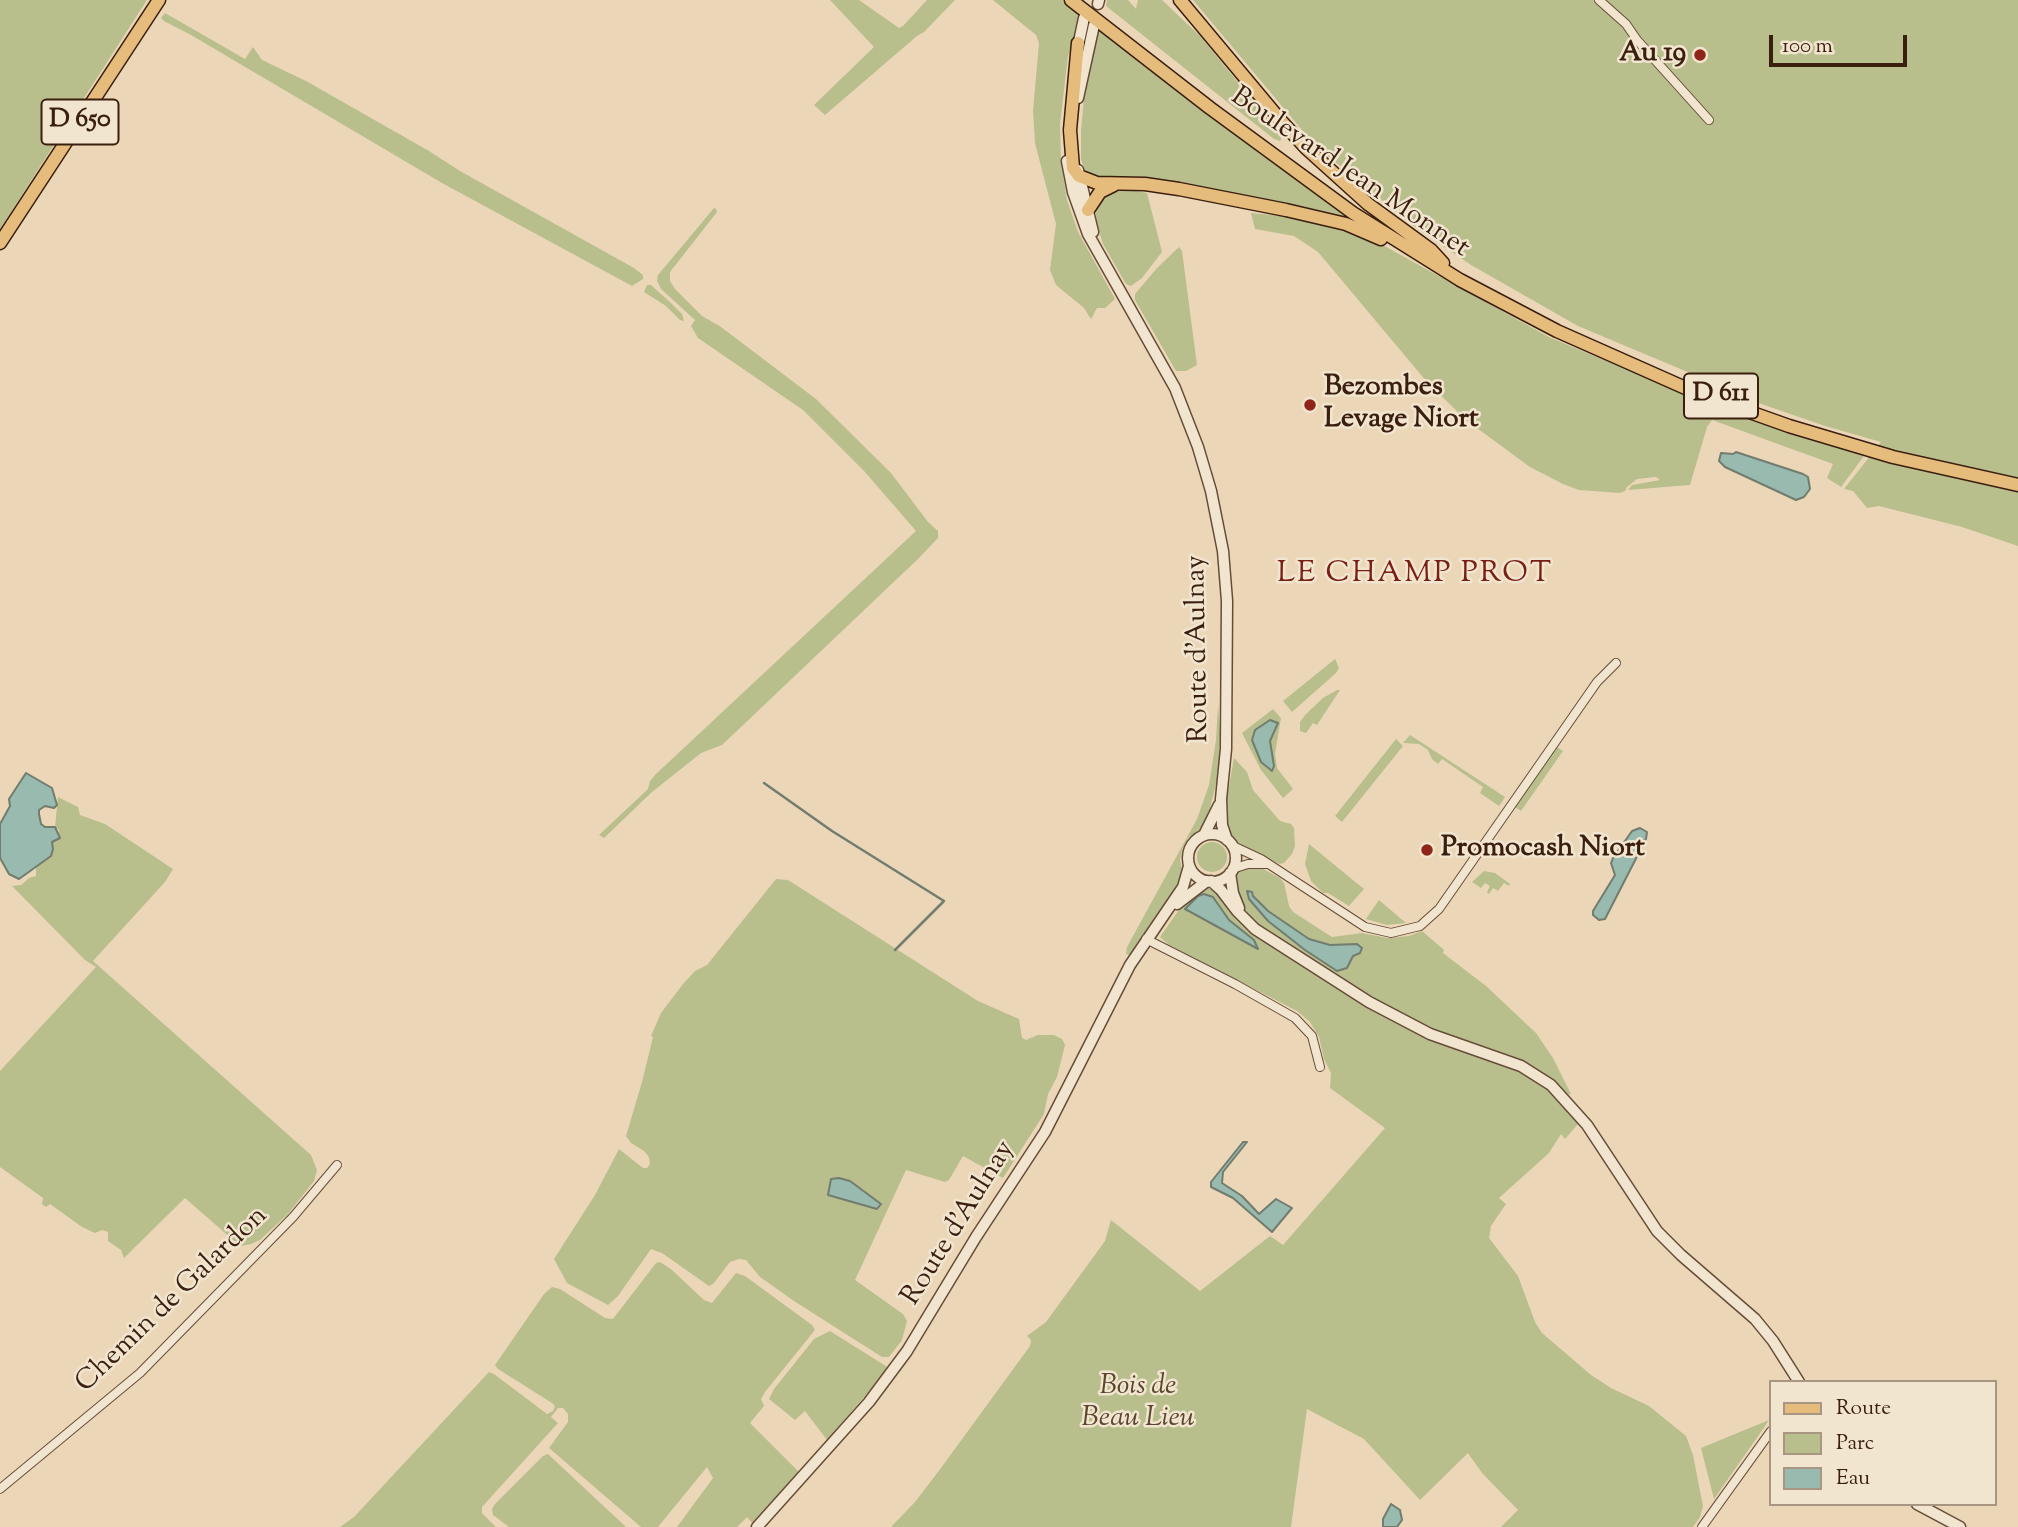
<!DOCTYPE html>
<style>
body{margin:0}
#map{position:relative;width:2018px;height:1527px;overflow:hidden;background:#ebd7b7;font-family:"Sorts Mill Goudy",serif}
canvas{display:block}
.legend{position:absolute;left:1769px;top:1380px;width:228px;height:126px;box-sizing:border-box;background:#f2e5d0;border:2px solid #a89582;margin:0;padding:9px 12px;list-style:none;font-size:21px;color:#3a1e0e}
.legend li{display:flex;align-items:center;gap:14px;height:35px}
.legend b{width:35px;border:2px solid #a89582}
.scale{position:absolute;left:1769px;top:35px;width:138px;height:32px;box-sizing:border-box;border:4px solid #3a1e0e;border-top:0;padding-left:9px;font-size:21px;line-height:24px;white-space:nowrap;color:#3a1e0e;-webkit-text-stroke:5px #f2e5d0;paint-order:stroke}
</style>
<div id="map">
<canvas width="2018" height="1527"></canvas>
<ul class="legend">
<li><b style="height:9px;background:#e6bc7c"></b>Route</li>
<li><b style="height:19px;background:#b9be8d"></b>Parc</li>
<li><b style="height:19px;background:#98baaf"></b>Eau</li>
</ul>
<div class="scale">100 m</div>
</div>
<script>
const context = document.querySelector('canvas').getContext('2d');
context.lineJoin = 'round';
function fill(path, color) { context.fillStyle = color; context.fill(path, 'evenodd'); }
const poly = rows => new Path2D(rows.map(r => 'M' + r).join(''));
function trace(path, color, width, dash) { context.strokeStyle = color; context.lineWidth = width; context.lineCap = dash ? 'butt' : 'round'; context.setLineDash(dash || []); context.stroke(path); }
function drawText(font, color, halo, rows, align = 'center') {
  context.font = font + ' "Sorts Mill Goudy",serif'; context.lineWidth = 5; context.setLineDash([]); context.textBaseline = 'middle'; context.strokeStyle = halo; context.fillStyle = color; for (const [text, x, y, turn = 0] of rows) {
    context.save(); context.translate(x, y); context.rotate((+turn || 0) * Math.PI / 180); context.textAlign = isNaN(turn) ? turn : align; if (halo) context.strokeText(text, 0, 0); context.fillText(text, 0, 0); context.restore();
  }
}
fill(poly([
 [0,0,147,0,0,229],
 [830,0,859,0,899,28,903,26,927,0,955,0,924,32,917,36,825,115,814,105,874,47],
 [993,0,1062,0,1081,15,1068,56,1060,124,1061,161,1067,200,1078,232,1115,299,1105,308,1097,308,1091,319,1084,308,1056,285,1050,270,1056,224,1035,143,1033,111,1039,43,1036,35],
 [1107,0,1128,0,1136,9,1138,0,1162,0,1200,36,1282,136,1281,139,1280,141,1274,139,1106,6],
 [1193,0,2018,0,2018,546,1962,527,1879,506,1867,508,1853,491,1844,489,1881,442,1825,426,1724,391,1709,381,1578,326,1471,265,1412,225,1328,156,1302,130],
 [165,13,245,59,253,47,262,60,306,81,429,151,460,171,634,268,643,275,643,279,632,286,442,183,191,35,164,21,161,18],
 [1097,27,1260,154,1356,221,1091,175,1084,169,1081,159,1081,130,1085,88],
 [1126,189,1147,193,1162,252,1142,278,1131,286,1126,284,1103,244,1095,219,1097,208,1105,197,1111,193],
 [714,208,716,209,717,212,670,272,670,281,675,289,702,316,721,327,816,399,891,473,928,522,938,531,938,538,918,559,722,745,701,753,652,792,604,838,599,835,648,789,650,781,656,774,916,531,865,472,803,410,698,338,691,326,695,320,661,289,657,281,658,275],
 [1251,213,1292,217,1339,228,1370,238,1549,337,1675,390,1743,416,1864,456,1841,487,1827,478,1833,464,1712,420,1707,427,1690,485,1628,490,1632,485,1660,480,1656,477,1637,479,1627,487,1625,491,1620,493,1579,490,1563,484,1530,467,1466,420,1427,382,1318,252,1294,236,1255,229],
 [1179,247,1182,251,1197,365,1186,371,1176,371,1135,300,1135,294,1157,268],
 [647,285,651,285,672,304,682,314,684,321,680,320,666,306,644,292],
 [1335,659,1339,668,1336,673,1292,712,1283,701],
 [1337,690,1340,690,1317,725,1313,723,1306,733,1300,731,1300,722,1305,715,1323,698],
 [1218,705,1220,732,1219,772,1208,816,1202,828,1188,838,1182,850,1180,860,1182,869,1179,881,1131,955,1126,954,1127,947,1197,819,1209,785,1216,740],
 [1273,709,1281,718,1275,754,1277,768,1293,789,1283,798,1261,770,1242,733],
 [1277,723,1270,741,1272,752,1269,770,1261,762,1252,740],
 [1410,735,1505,797,1499,806,1480,793,1483,787,1442,759,1438,764,1432,759,1428,750,1419,744,1403,743],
 [1396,739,1403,746,1342,822,1335,816],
 [1557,747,1563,751,1521,811,1515,807],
 [1234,758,1247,772,1253,790,1280,821,1291,824,1294,828,1295,846,1292,854,1284,863,1279,864,1241,846,1232,837,1227,827,1226,803],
 [58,797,78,807,80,815,105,824,173,869,165,882,93,961,311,1155,317,1170,314,1181,288,1214,260,1240,251,1244,240,1246,185,1198,124,1258,121,1250,108,1241,108,1232,102,1230,95,1233,82,1227,50,1204,46,1207,42,1204,43,1198,0,1167,0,1071,96,967,85,960,12,886,21,885,29,878,36,876,36,868,48,857,51,842,58,840,59,830,55,827],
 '1197 857a15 15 0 1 1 30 0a15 15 0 1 1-30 0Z',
 [1309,844,1364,889,1349,906,1328,893,1323,893,1311,881,1305,864],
 [1248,867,1263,869,1280,878,1284,883,1289,906,1293,912,1332,937,1362,933,1387,938,1409,936,1422,931,1444,950,1443,953,1486,986,1536,1033,1553,1058,1571,1094,1568,1095,1546,1077,1442,1035,1359,991,1261,928,1245,910,1234,879,1238,872],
 [1484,871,1495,873,1510,884,1509,886,1504,883,1498,891,1493,888,1489,894,1487,892,1490,886,1485,883,1481,888,1472,882],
 [776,879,788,880,978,1001,1019,1019,1022,1038,1026,1040,1038,1035,1054,1035,1062,1039,1065,1045,1057,1077,1048,1094,1044,1114,1003,1178,963,1156,949,1180,945,1182,906,1170,855,1280,903,1314,907,1321,902,1340,889,1357,882,1357,794,1301,760,1277,746,1260,739,1259,730,1262,713,1284,709,1286,662,1253,651,1249,618,1296,608,1305,567,1283,554,1259,595,1195,619,1149,643,1168,647,1168,650,1164,649,1157,644,1151,631,1143,626,1136,642,1082,653,1037,651,1036,661,1013,683,984,695,971,707,965],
 [1205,887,1215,890,1228,910,1252,932,1429,1037,1528,1075,1548,1088,1579,1123,1565,1139,1561,1134,1549,1153,1499,1198,1506,1204,1491,1226,1489,1238,1518,1276,1535,1322,1542,1333,1591,1375,1611,1388,1649,1406,1686,1436,1693,1455,1703,1506,1700,1517,1693,1527,1501,1527,1518,1510,1482,1473,1468,1453,1420,1500,1364,1439,1307,1409,1291,1527,891,1527,915,1502,938,1472,1030,1346,1031,1340,1027,1336,1046,1322,1105,1241,1111,1220,1200,1291,1270,1236,1283,1245,1385,1128,1330,1088,1331,1073,1324,1059,1319,1037,1310,1022,1297,1011,1169,945,1160,937,1183,904],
 [1210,895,1229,920,1254,940,1258,948,1188,912],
 [1379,900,1406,923,1387,925,1366,919],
 [660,1262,672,1270,704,1300,712,1303,736,1273,745,1276,812,1325,815,1330,765,1392,761,1399,764,1406,750,1423,799,1472,753,1524,747,1517,737,1527,677,1527,713,1478,707,1467,658,1527,641,1527,549,1448,568,1422,568,1414,563,1408,558,1408,551,1417,558,1423,482,1507,482,1513,496,1527,340,1527,354,1517,489,1372,494,1374,547,1414,553,1411,555,1406,552,1403,498,1369,495,1365,544,1294,552,1287,560,1289,605,1318,613,1319,656,1263],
 [830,1331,889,1368,827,1440,805,1411,795,1420,769,1399,774,1389,814,1339],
 [1769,1420,1763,1429,1714,1499,1701,1448],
 [548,1454,626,1527,509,1527,493,1515,492,1509,495,1504,543,1456]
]), '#b9be8d');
const water = poly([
 [1736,452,1803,474,1808,477,1810,489,1804,497,1796,500,1725,467,1719,461,1721,453,1733,454,1736,452],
 [1270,720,1278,723,1270,741,1274,766,1272,771,1261,762,1252,740,1255,730,1270,720],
 [26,773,52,788,57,805,54,808,45,806,39,810,39,814,41,824,45,827,55,827,60,838,52,842,53,849,51,856,19,879,9,874,0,858,0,824,10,806,9,799,26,773],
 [1640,828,1647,832,1646,839,1605,919,1599,920,1593,915,1593,911,1615,875,1611,863,1613,858,1632,831,1640,828],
 [1247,891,1252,892,1253,896,1268,911,1309,939,1330,945,1357,944,1362,948,1360,953,1353,956,1347,968,1337,971,1305,950,1268,921,1249,899,1247,891],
 [1204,894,1213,897,1229,920,1254,940,1258,949,1185,909,1198,896,1204,894],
 [1243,1142,1247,1142,1223,1172,1222,1183,1242,1196,1259,1214,1276,1199,1292,1208,1272,1232,1233,1198,1211,1187,1211,1182,1243,1142],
 [839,1178,850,1181,881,1204,877,1209,828,1195,831,1179,839,1178],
 [1391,1504,1400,1510,1402,1520,1397,1527,1383,1527,1383,1519,1391,1504]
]);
fill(water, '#98baaf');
trace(water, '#727c6f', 2);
trace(poly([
 [764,783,832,831,944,901,895,950]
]), '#727c6f', 2.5);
const minor = poly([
 [1599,0,1626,24,1637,40,1709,120],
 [1231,845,1261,859,1365,927,1391,933,1420,926,1439,909,1597,682,1616,663],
 [1232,869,1248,864,1267,864],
 [1146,939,1235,984,1295,1018,1312,1036,1320,1067],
 [0,1489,140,1373,293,1217,337,1165],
 [1702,1527,1771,1431]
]);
const tertiary = poly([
 [1098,4,1099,0],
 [1077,51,1084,18],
 [1078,98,1094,25],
 [1067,161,1073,192,1088,234,1175,388,1198,447,1211,491,1223,551,1227,601,1226,749,1221,799,1222,825,1227,840],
 [1078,170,1093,232],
 '1188 858a24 24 0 1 1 48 0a24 24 0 1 1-48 0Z',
 [1204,835,1219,805],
 [1230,873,1233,893,1239,908],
 [1211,881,1221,890,1237,911,1255,929,1369,1002,1430,1034,1521,1066,1551,1085,1587,1125,1657,1231,1681,1255,1755,1319,1773,1341,1799,1382],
 [1177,904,1207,881],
 [1917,1504,1960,1527],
 [757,1527,869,1402,907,1351,976,1237,1045,1132,1130,965,1183,887,1189,866]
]);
const primary = poly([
 [1071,0,1210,108,1353,213,1460,280,1557,331,1699,394,1789,426,1893,457,2018,485],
 [1180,0,1282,122,1306,148,1368,204,1431,250,1443,263],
 [1078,43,1070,130,1073,168,1079,176,1097,183,1145,184,1179,189,1286,210,1346,224,1381,239],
 [1088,210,1100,192,1114,185],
 [0,243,159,0]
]);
trace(minor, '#664c38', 10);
trace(tertiary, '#664c38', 13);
trace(primary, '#3a1e0e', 15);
trace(minor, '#f2e5d0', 8);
trace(tertiary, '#f2e5d0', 10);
trace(primary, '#e6bc7c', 12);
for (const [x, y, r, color] of [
 [1700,55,7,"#8f2418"],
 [1310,405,7,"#8f2418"],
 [1427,850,7,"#8f2418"]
]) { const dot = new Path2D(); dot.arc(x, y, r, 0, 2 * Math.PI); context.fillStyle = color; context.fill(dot); trace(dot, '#f2e5d0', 2.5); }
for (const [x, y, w] of [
 [80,122,77],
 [1721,396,74]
]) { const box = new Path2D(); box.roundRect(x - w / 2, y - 22.5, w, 45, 5); context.fillStyle = '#f2e5d0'; context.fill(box); trace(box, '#3a1e0e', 2); }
drawText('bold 26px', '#3a1e0e', null, [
 ["D 650",80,122],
 ["D 611",1721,396]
]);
drawText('bold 28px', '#3a1e0e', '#f2e5d0', [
 ["Au 19",1686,55,"right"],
 ["Bezombes",1324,389],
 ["Levage Niort",1324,421],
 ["Promocash Niort",1441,850]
], 'left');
drawText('28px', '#3a1e0e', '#f2e5d0', [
 ["Boulevard Jean Monnet",1349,174,34],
 ["Route d'Aulnay",1200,649,-91],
 ["Route d'Aulnay",960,1224,-58],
 ["Chemin de Galardon",173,1301,-44]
]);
drawText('italic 28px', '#5a462e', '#f2e5d0', [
 ["Bois de",1138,1388],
 ["Beau Lieu",1138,1420]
]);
context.letterSpacing = '2px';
drawText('30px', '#7a1f14', '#f2e5d0', [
 ["LE CHAMP PROT",1415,576]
]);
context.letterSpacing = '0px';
</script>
